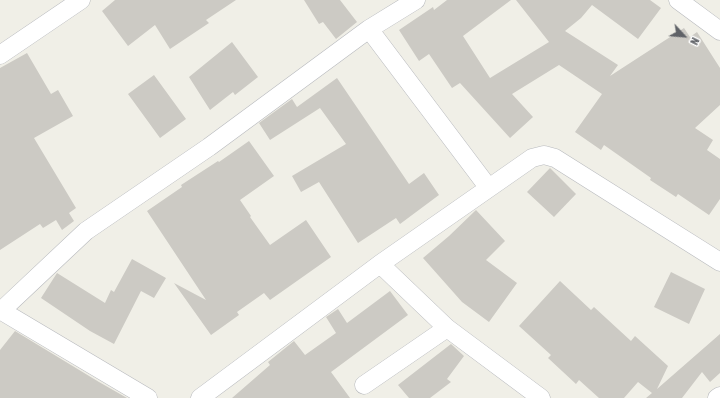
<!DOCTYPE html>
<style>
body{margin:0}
#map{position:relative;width:720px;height:398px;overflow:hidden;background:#f0efe7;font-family:"Asap Condensed",sans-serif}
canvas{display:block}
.north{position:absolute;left:664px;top:16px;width:40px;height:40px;-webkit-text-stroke:3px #fff;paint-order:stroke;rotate:116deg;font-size:11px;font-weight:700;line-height:16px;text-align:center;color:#5f6267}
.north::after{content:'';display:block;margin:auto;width:14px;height:18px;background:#5f6267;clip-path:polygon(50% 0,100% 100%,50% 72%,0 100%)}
</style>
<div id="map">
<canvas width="720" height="398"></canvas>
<div class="north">N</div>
</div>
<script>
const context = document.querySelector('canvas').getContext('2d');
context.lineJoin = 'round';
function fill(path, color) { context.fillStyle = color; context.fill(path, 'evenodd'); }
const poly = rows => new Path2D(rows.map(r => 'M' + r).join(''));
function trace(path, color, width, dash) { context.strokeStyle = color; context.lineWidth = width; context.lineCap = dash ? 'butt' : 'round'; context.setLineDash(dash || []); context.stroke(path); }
fill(poly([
 [115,0,236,0,206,20,209,23,170,49,155,25,128,46,102,11],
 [304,0,340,0,357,22,336,39,323,22,319,24],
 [447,0,511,0,463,36,490,78,549,42,516,0,650,0,661,8,638,39,592,5,581,18,565,31,618,65,610,76,684,28,690,37,697,32,720,68,720,105,695,128,713,140,707,150,720,159,720,199,709,215,678,194,676,197,650,180,651,178,604,145,601,150,575,132,602,94,559,65,512,94,533,117,510,138,460,83,452,88,429,54,419,61,399,30,433,7,434,10],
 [232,42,258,77,235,95,233,92,210,110,189,77],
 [27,53,51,94,58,90,73,116,34,138,76,208,69,213,74,221,62,230,56,220,43,228,40,224,0,250,0,68],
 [154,75,186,119,160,138,128,94],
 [337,78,409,184,424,173,439,195,400,224,396,218,358,243,319,182,301,192,292,176,346,144,320,108,270,140,259,123,292,99,297,107],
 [249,141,274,176,240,200,251,216,250,217,270,245,306,220,331,257,270,300,264,293,237,312,239,315,211,335,174,283,206,300,147,211,182,187,181,185,218,161,219,162],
 [550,168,576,194,554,217,527,192],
 [476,210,505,241,486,260,517,283,489,322,462,302,423,258,449,236],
 [132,259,166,278,154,298,141,291,114,344,90,331,41,298,57,273,105,303,111,290,114,292],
 [671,272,705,289,689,324,654,307],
 [560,281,591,310,594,307,631,341,635,336,668,366,657,389,720,334,720,373,710,382,702,372,682,398,646,398,652,393,638,382,624,398,599,398,579,380,576,384,548,358,551,355,519,326],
 [390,291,408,315,331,372,350,398,232,398,270,365,268,362,294,341,305,355,336,333,326,317,338,309,347,323],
 [15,331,99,382,127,398,0,398,0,350],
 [451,344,464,356,447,379,451,382,430,398,409,398,398,385]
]), '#cccac4');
const street = poly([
 [678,0,720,31],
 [369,29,488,187],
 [0,55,81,0],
 [380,264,447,328,541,398],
 [0,310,148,398],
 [1,311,86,231,209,147,369,29,416,0],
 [364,385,447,328],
 [200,398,380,264,532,158,544,155,555,158,720,262],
 [717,398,720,396]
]);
trace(street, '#b7b9bd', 19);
trace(street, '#fff', 18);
</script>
